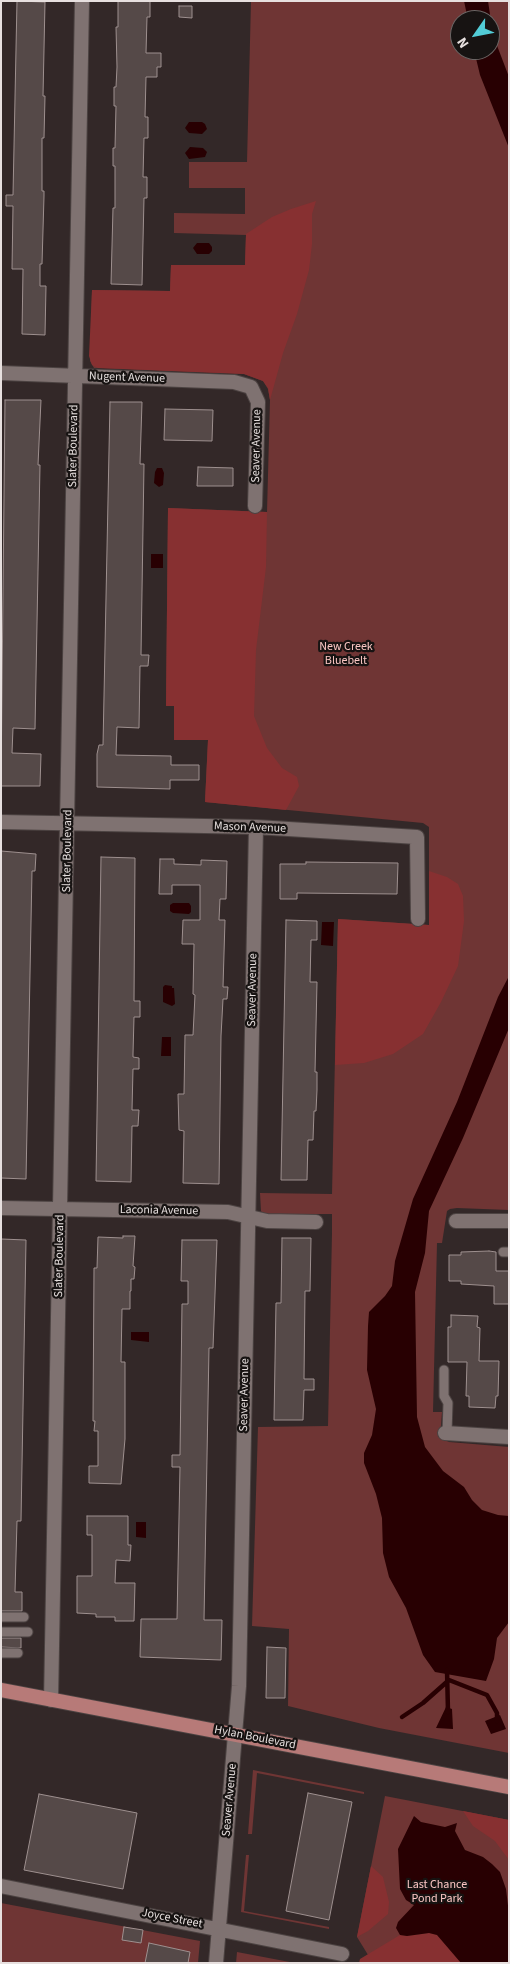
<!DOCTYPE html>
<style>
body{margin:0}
#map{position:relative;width:510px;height:1964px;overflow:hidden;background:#332828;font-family:"Source Sans 3",sans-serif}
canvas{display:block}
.frame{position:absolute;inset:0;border:2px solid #e7e0df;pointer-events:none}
.north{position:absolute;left:450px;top:10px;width:50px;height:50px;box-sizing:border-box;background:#171312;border:1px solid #6a6564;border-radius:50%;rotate:237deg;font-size:14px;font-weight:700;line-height:20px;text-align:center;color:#e7e0df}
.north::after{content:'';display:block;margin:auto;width:18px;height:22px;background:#52ccd6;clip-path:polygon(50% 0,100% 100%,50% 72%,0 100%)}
</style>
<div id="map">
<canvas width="510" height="1964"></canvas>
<div class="frame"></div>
<div class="north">N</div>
</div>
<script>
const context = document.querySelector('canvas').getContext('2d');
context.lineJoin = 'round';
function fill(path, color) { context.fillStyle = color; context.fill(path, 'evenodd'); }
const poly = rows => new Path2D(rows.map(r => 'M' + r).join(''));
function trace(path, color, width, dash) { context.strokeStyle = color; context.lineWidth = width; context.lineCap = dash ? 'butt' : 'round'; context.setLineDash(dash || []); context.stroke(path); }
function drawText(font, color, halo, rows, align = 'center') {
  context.font = font + ' "Source Sans 3",sans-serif'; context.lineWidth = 4.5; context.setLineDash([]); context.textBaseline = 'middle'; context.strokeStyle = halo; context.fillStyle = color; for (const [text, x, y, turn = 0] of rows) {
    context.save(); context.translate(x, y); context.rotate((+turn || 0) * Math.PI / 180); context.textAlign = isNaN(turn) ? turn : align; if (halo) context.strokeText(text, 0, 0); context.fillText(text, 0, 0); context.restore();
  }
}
fill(poly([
 [251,1,509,1,509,1210,457,1208,450,1209,447,1211,442,1243,437,1243,433,1412,442,1412,440,1438,449,1442,509,1447,509,1753,379,1728,288,1706,289,1629,252,1626,258,1427,328,1426,332,1233,332,1214,263,1214,261,1211,260,1193,332,1194,338,919,429,925,429,827,423,823,205,802,208,740,174,740,174,706,166,706,168,508,267,512,270,400,268,389,263,381,244,374,98,368,94,368,90,361,92,290,170,291,171,265,245,265,246,235,174,233,174,213,245,214,245,188,189,188,189,162,247,162],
 [460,20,490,20,490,50,460,50],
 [253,1770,364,1792,364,1794,257,1773,252,1834,248,1834],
 [385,1796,509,1820,509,1963,373,1963,357,1937],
 [246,1855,249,1855,244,1911,329,1927,329,1929,241,1912],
 [1,1903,200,1941,198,1963,1,1963],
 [237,1952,295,1963,236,1963]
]), '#6f3534');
fill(poly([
 [316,201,312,214,312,244,309,270,297,314,283,353,270,400,268,388,263,381,244,374,98,368,92,365,89,356,92,290,170,291,171,265,245,265,246,234,272,217,291,209],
 [168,508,267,512,266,567,256,650,254,716,267,748,282,768,297,777,299,786,286,810,205,802,208,740,174,740,174,706,166,706],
 [429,871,447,877,458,884,463,896,464,921,458,966,441,1002,423,1034,393,1054,364,1063,335,1065,338,919,429,925],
 [463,1811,509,1820,509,1860,495,1841,473,1826],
 [371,1866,383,1877,389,1902,388,1914,368,1931,357,1937],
 [429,1933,437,1935,461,1963,359,1963,360,1959,400,1935,407,1936]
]), '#873031');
fill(poly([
 [464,1,488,1,493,35,509,77,509,148,480,75,474,50,490,50,490,20,468,20],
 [189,122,202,122,205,124,207,129,202,134,189,133,185,128],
 [190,147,203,148,207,152,205,157,189,159,185,153],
 [197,243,209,243,212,247,212,251,209,254,197,254,193,248],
 [157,468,162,468,164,473,163,485,159,487,154,483,155,472],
 [151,554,163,554,163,568,151,568],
 [173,903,189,903,191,906,191,912,189,914,173,913,170,911,170,905],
 [322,922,334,922,333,946,321,945],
 [509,976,509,1028,463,1138,429,1211,425,1253,415,1292,417,1417,425,1447,443,1471,464,1487,472,1500,482,1510,498,1515,509,1516,509,1622,497,1638,494,1659,486,1681,435,1672,423,1655,406,1608,389,1577,383,1553,382,1518,376,1494,364,1463,364,1453,372,1435,376,1409,367,1370,368,1326,369,1312,385,1296,392,1286,395,1261,413,1199,457,1102,498,997],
 [165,985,172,986,172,988,174,988,175,1004,172,1006,163,1002,163,987],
 [162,1037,171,1037,171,1056,161,1056],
 [131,1332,149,1332,149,1342,131,1340],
 [136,1522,146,1522,146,1538,136,1537],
 [446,1707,452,1709,453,1729,436,1728],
 [500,1715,506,1729,491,1734,485,1721],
 [414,1816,421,1822,445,1827,457,1823,455,1831,465,1850,483,1857,492,1864,500,1872,506,1889,509,1914,509,1963,461,1963,437,1935,429,1933,407,1936,400,1935,396,1928,398,1922,414,1905,406,1900,400,1889,398,1849]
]), '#280002');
trace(poly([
 [447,1670,448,1712],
 [402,1717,423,1703,449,1680,487,1695,497,1713,497,1721]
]), '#280002', 4.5);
const building = poly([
 [17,1,45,2,43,96,45,96,44,138,42,138,42,191,44,191,44,196,42,264,40,264,40,286,46,286,45,335,22,334,23,269,12,269,13,206,6,206,6,195,13,195,17,1],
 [118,1,150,1,150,17,147,17,146,53,161,53,161,67,157,67,157,77,146,77,145,117,148,117,148,138,144,138,143,177,147,177,147,198,144,198,142,285,111,284,113,208,115,208,115,166,113,166,113,148,115,148,116,106,114,106,114,87,116,87,117,67,116,27,118,27,118,1],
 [179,6,192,6,192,18,179,17,179,6],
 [5,400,41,400,38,465,40,465,35,729,13,728,12,753,41,754,40,786,1,786,5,400],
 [110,402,142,402,140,464,144,464,141,655,149,655,148,666,140,666,139,728,117,727,116,755,171,756,171,765,199,765,199,780,170,780,170,789,97,787,97,754,99,745,103,745,110,402],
 [165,409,213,410,212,441,164,440,165,409],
 [198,467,233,468,233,486,197,486,198,467],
 [1,851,36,854,35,871,32,871,26,1179,1,1178,1,851],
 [101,857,135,858,134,1001,140,1001,140,1017,134,1017,133,1054,133,1057,139,1058,139,1069,133,1069,132,1110,139,1110,138,1126,132,1126,131,1182,96,1181,101,857],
 [160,859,174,859,174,864,201,865,201,860,227,861,226,899,220,899,219,920,225,920,223,987,228,987,227,999,223,999,221,1036,219,1184,183,1183,184,1131,179,1130,178,1094,184,1094,185,1035,193,1035,195,995,193,994,194,944,182,944,183,920,200,920,200,885,172,885,172,894,159,894,160,859],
 [306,862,398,863,397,894,297,893,297,899,280,899,280,864,306,864,306,862],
 [286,920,317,921,317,940,311,940,310,982,317,982,315,1072,317,1072,317,1090,316,1111,314,1111,313,1140,308,1140,307,1180,281,1180,286,920],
 [123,1236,135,1236,133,1266,135,1267,134,1279,131,1279,131,1291,130,1291,130,1309,122,1309,121,1362,125,1362,125,1439,121,1484,89,1483,89,1466,98,1466,98,1431,94,1431,95,1421,93,1421,94,1268,97,1268,98,1237,123,1238,123,1236],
 [282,1238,311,1238,310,1291,305,1291,304,1379,314,1379,314,1390,304,1390,303,1420,274,1420,276,1303,281,1303,282,1238],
 [1,1239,26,1240,21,1521,17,1521,15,1592,22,1592,22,1611,1,1611,1,1239],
 [182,1240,217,1240,213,1348,209,1348,204,1620,222,1620,221,1660,140,1657,141,1619,177,1619,180,1467,172,1467,172,1455,180,1455,182,1304,188,1304,188,1281,181,1281,182,1240],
 [489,1251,496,1252,496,1271,509,1271,509,1304,494,1304,494,1286,461,1284,461,1281,449,1281,449,1255,461,1255,461,1252,489,1251],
 [451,1315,478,1316,477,1327,480,1328,479,1361,499,1361,498,1396,496,1396,495,1408,469,1407,469,1396,466,1396,467,1362,448,1362,448,1327,451,1327,451,1315],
 [87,1516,128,1516,128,1545,131,1545,130,1561,116,1560,115,1583,135,1583,134,1621,115,1621,115,1617,96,1617,96,1614,77,1613,77,1576,92,1576,92,1535,87,1535,87,1516],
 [1,1638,21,1638,21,1648,1,1647,1,1638],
 [267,1647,286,1648,285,1698,266,1698,267,1647],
 [308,1793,352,1802,329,1920,286,1911,308,1793],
 [39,1794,137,1813,123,1889,24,1870,39,1794],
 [124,1927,143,1930,141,1943,122,1940,124,1927],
 [149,1943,190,1952,188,1963,145,1963,149,1943]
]);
fill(building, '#554948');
trace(building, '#9e908f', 1);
const service = poly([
 [503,1252,509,1252],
 [444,1370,444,1396,448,1403,447,1433],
 [1,1617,24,1617],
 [1,1632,28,1632],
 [1,1653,18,1653]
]);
const minor = poly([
 [1,373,234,382,251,387,258,402,255,506],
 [1,822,256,827,417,837,418,919],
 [1,1208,228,1212,267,1221,316,1222],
 [456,1221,509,1221],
 [445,1433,509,1437],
 [51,1700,82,1],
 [1,1886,342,1954],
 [216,1963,239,1686,256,827]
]);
const primary = poly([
 [1,1690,509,1787]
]);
trace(service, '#4c4342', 11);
trace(minor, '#4c4342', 16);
trace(primary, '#4c4342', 16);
trace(service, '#7f7271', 9);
trace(minor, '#7f7271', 14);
trace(primary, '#b77a78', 14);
drawText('12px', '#e7e0df', '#171312', [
 ["Nugent Avenue",127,378,2],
 ["Slater Boulevard",74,446,-89],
 ["Seaver Avenue",257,446,-89],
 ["Mason Avenue",250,828,2],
 ["Slater Boulevard",68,851,-89],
 ["Seaver Avenue",253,990,-89],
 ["Laconia Avenue",159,1211,1],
 ["Slater Boulevard",60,1256,-89],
 ["Seaver Avenue",245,1395,-89],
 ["Hylan Boulevard",255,1738,11],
 ["Seaver Avenue",230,1800,-85],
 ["Joyce Street",172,1919,11]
]);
drawText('12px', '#fac6c3', '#171312', [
 ["New Creek",346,647],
 ["Bluebelt",346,661],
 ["Last Chance",437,1885],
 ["Pond Park",437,1899]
]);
</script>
